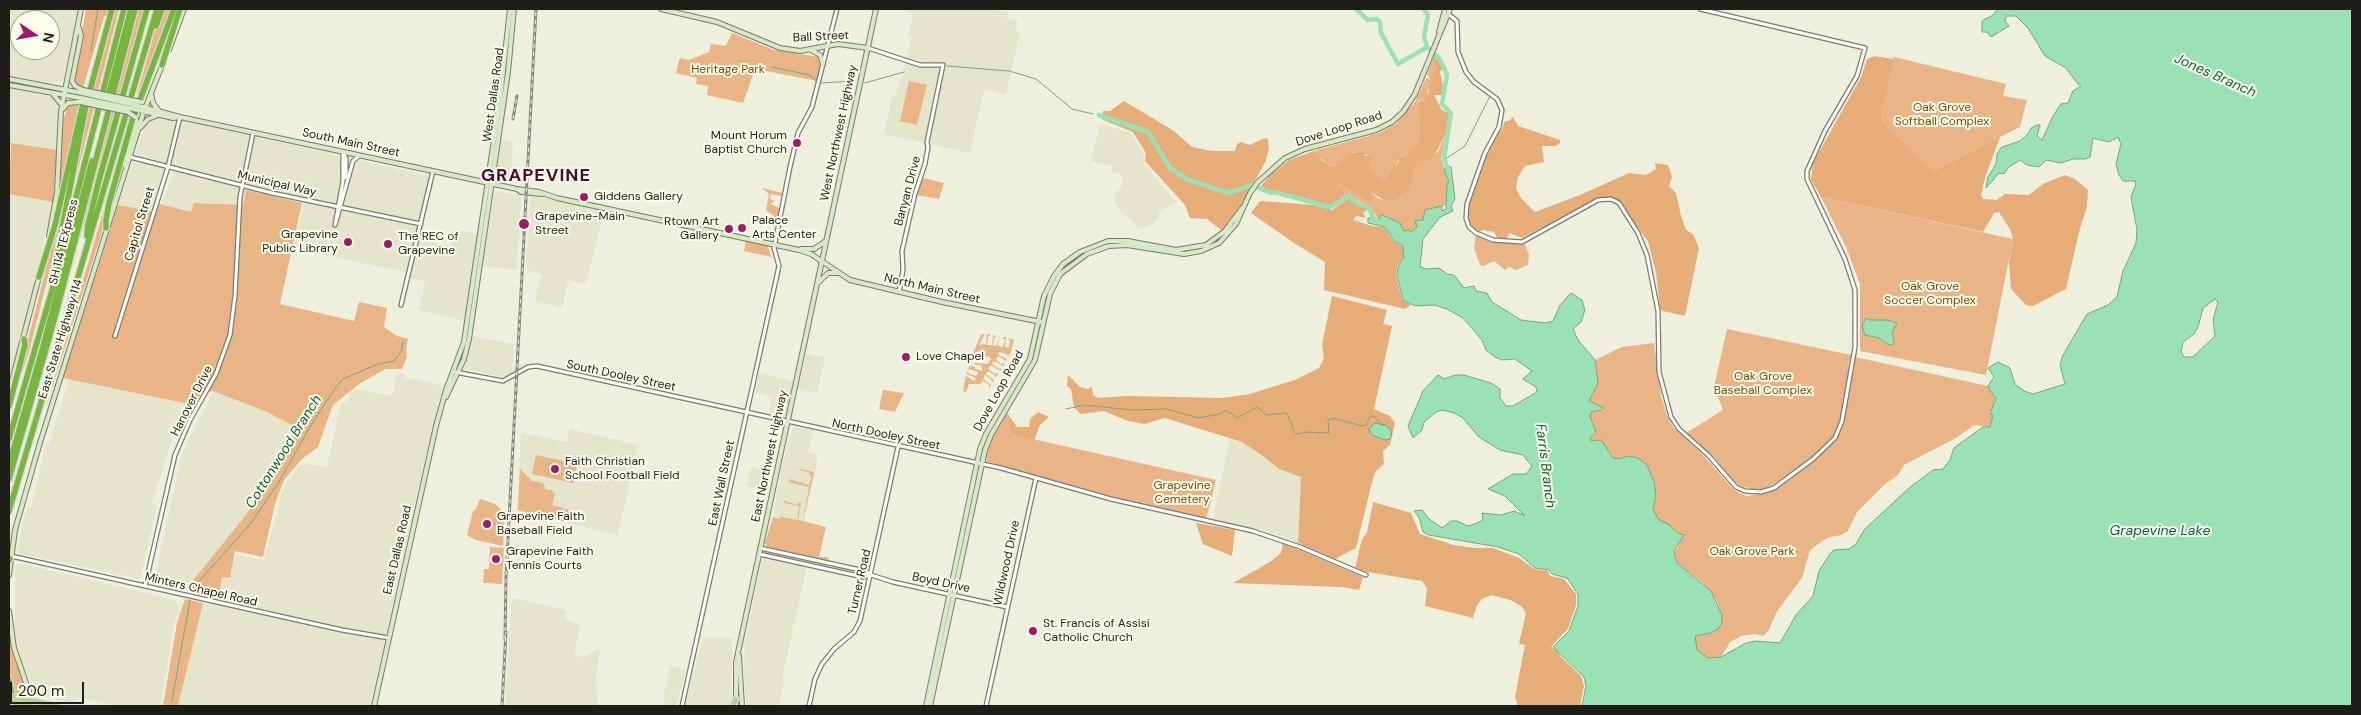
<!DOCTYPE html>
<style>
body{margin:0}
#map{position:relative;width:2361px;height:715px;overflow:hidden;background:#eeefdd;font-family:"DM Sans",sans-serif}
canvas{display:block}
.frame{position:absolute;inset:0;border:10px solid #1e1e18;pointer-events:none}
.north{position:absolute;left:10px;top:10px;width:50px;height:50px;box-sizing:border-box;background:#fcfdeb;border:1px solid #a3a497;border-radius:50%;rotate:102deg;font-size:14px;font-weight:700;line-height:20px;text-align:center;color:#1e1e18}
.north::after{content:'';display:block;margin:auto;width:18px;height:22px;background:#a21a65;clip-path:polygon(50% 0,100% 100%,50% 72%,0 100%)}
.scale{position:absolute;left:10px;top:682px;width:74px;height:22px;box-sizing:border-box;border:2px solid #1e1e18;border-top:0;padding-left:6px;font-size:15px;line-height:18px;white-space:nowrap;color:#1e1e18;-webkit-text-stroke:4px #fcfdeb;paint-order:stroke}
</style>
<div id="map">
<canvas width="2361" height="715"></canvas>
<div class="frame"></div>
<div class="north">N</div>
<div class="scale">200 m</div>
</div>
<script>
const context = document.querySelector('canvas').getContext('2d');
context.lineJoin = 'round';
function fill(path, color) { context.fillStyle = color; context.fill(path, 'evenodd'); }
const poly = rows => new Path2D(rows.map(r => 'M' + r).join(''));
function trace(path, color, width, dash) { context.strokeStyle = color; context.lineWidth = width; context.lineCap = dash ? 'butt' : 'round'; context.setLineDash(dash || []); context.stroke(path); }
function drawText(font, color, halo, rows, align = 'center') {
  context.font = font + ' "DM Sans",sans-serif'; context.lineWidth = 4; context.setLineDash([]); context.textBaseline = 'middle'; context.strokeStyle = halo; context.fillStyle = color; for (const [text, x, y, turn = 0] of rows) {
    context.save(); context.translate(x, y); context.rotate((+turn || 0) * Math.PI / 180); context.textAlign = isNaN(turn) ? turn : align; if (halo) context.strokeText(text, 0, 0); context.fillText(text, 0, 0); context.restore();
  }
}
fill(poly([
 [9,9,79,9,64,81,50,84,9,76],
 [20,20,50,20,50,50,20,50],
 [911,9,992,9,1008,12,1007,18,1018,21,1016,31,1020,32,1006,94,984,89,970,153,884,134,892,97,896,97,912,37,908,36,913,14,907,12],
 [9,87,53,97,59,103,57,150,11,143,9,161],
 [161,117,177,120,167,164,135,156,144,128,149,120],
 [182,120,429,176,417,239,451,246,455,229,478,234,465,321,419,310,425,281,408,278,405,272,293,248,304,202,246,190,244,205,194,203,191,212,161,205,174,171,236,186,237,182,172,165],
 [1100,124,1131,133,1144,156,1143,163,1176,202,1159,212,1159,218,1148,227,1140,228,1122,213,1114,201,1116,192,1121,188,1123,179,1121,174,1111,172,1112,166,1091,161],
 [501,140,513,142,511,184,496,178],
 [133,161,165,169,150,211,118,205],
 [495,191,521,195,517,270,483,266],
 [9,194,53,202,31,299,9,381],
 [530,195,604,210,586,284,568,280,562,308,535,301,542,274,526,270],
 [472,336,514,344,512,374,503,377,464,369],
 [806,354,825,357,817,393,793,388,786,416,769,413,772,397,755,392,759,373,800,383],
 [397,373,404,374,404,377,443,386,425,458,370,706,178,706,203,603,214,605,215,594,219,595,222,577,230,578,235,555,264,560,283,488,299,466,309,464,327,467,341,402,347,404,350,394,357,389,392,396],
 [69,379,188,403,183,421,178,421,152,504,157,506,140,579,17,553,23,521,28,507,31,508,46,444,49,444],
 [213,391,267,412,290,424,294,432,290,448,279,470,241,521,187,588,155,581,155,576,182,453],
 [793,427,813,430,808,452,818,455,804,522,773,517,783,462],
 [570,429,638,445,618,535,517,511,521,433,567,442],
 [1230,439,1242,442,1263,456,1279,469,1301,476,1298,543,1267,531,1213,520],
 [751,467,769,473,765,490,747,486],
 [763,555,807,565,782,679,784,681,779,706,747,706,744,678,745,645],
 [23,564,175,600,180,608,175,620,160,706,116,706,78,697,77,701,65,702,36,695,21,660,15,635,15,565],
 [512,598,567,610,565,620,580,625,574,654,583,657,600,648,596,677,598,706,505,706],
 [703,638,732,638,731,683,732,699,729,706,685,705],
 [671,665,686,670,676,706,666,706,663,699]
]), '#e4e5cb');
fill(poly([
 [86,9,114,9,104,17,83,88,75,83,74,75],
 [115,9,119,9,75,182,92,89],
 [138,9,144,9,136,40,120,95,116,94],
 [164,9,173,9,136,98,154,34],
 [732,33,774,50,819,57,822,60,818,81,755,69,743,103,707,95,708,86,696,84,697,78,676,73,680,58,689,60,709,52,711,44,726,46],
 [1435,54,1439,59,1437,59,1434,78,1428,90,1427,102,1420,101,1421,98,1416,105,1418,103,1419,140,1405,156,1401,156,1385,184,1369,169,1371,156,1354,152,1333,167,1318,157,1314,151,1379,133,1397,123,1399,124,1397,122,1415,102,1426,78,1430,79,1427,74],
 [1894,57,2006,84,2003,96,2027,100,2020,127,1933,171,1882,121,1882,110],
 [909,81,927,85,917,125,900,121],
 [69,104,79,104,57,204,62,123],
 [111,111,115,112,51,343,91,190],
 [81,117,56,246,29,352,9,413,57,226],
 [1446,133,1441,159,1449,181,1447,185,1447,205,1425,211,1423,221,1417,221,1417,227,1411,232,1408,230,1404,231,1396,221,1383,215,1378,219,1370,207,1351,197,1350,193,1337,202,1345,194,1343,190,1335,190,1337,184,1344,186,1368,203,1372,196,1371,192,1379,199,1392,200,1405,195,1410,191,1415,169,1421,161,1438,152],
 [11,143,57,150,53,202,9,194],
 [113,178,103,229,46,407,46,406],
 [923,178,944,183,939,199,916,195],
 [762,188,783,193,783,196,771,194,770,199,775,201,770,204,780,208,776,222,765,220,767,216,768,220,773,221,774,216,766,210,769,194],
 [246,190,302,203,280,304,354,321,359,302,387,308,384,327,397,336,408,339,406,349,407,357,402,369,386,369,362,382,333,405,318,447,302,459,284,480,275,504,263,557,235,551,230,578,222,577,219,595,187,588,241,521,279,470,290,448,294,432,290,424,267,412,213,391,200,395,194,405,63,378,118,205,156,212,159,204,191,212,194,203,243,205],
 [1821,197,2013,239,1986,375,1860,351,1860,284,1846,247],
 [1476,235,1499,243,1525,244,1529,255,1528,265,1516,270,1509,267,1505,270,1494,261,1483,266,1480,265,1474,248],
 [746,241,768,246,771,257,744,251],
 [1727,329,1851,355,1848,366,1852,366,1855,357,1988,386,1996,397,1990,413,1993,416,1990,427,1974,425,1956,438,1904,465,1898,475,1885,484,1857,512,1848,531,1841,535,1827,538,1810,550,1802,578,1776,613,1769,630,1763,636,1755,634,1741,636,1730,642,1721,657,1708,658,1697,650,1695,636,1711,633,1722,615,1717,601,1704,584,1677,563,1674,551,1678,548,1680,540,1678,533,1668,524,1659,520,1653,509,1656,495,1647,465,1613,458,1601,440,1591,441,1590,438,1596,433,1590,416,1591,412,1601,410,1589,401,1598,383,1595,360,1622,347,1654,343,1661,395,1667,416,1673,427,1700,452,1734,490,1746,496,1767,493,1777,489,1815,460,1814,457,1774,484,1763,489,1753,489,1741,486,1730,478,1714,457,1686,433,1723,410,1714,387],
 [985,334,979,345,986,344,987,334,991,335,988,337,987,345,992,345,993,335,997,336,994,338,993,345,997,346,999,336,998,346,1003,347,1005,340,1002,337,1006,337,1005,347,1009,348,1010,341,1008,338,1014,340,1011,351,1008,357,1007,354,999,352,998,355,1007,359,1006,361,998,356,996,360,1001,364,1005,363,1003,366,994,361,992,364,999,369,1002,368,1000,371,991,365,988,369,995,374,999,373,995,378,995,375,988,371,986,374,994,380,992,383,991,379,985,375,983,379,991,385,989,388,989,385,983,381,980,384,969,384,966,393,963,390,966,376,974,381,976,378,966,374,968,371,969,374,976,376,979,372,968,369,969,367,972,366,975,367,975,369,982,371,982,366,974,364,974,363,988,364,991,359,988,356,975,360,975,358,983,355,983,349,975,353,975,356,972,355,981,335],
 [883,390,904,393,895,412,879,409],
 [1007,413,1010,434,1216,480,1207,516,1206,518,1137,503,987,462,986,457,991,441],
 [536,455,577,464,573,483,532,474],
 [817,460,803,521,826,527,819,557,828,557,829,560,767,547,765,543,773,517,780,519,781,514,782,517,797,520,799,506,784,503,785,500,787,502,798,505,798,502,801,503,798,520,803,521,809,487,789,482,789,479,802,483,803,481,804,484,809,485,812,476,810,477,810,473,792,467,814,472],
 [520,469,532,481,543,483,546,490,553,490,552,492,555,494,552,505,569,510,566,522,518,510],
 [480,499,495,504,505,513,503,546,476,540,467,535,473,511,476,509],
 [490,547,504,548,502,584,483,583,484,569,489,569],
 [185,599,203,603,178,706,163,706,177,623],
 [9,635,16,663,28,695,26,697,13,694,9,665]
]), '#e9b587');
fill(poly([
 [1874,56,1894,59,1882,110,1882,121,1933,171,2000,137,1986,175,1981,195,1983,199,1997,200,2005,194,2029,195,2043,184,2065,175,2075,179,2088,190,2087,207,2080,228,2066,289,2033,306,2026,305,2011,289,2009,261,2013,239,2011,231,1999,212,1994,213,1983,232,1821,197,1811,180,1813,163,1861,77,1867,59],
 [1437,59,1439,59,1443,68,1440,72,1444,90,1442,95,1435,95,1435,97,1442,110,1449,113,1446,133,1433,158,1429,161,1421,161,1415,169,1410,191,1405,195,1393,200,1384,200,1371,192,1373,201,1368,203,1344,186,1338,184,1336,190,1343,190,1345,194,1337,202,1327,206,1286,193,1269,191,1261,186,1272,173,1289,160,1314,151,1321,160,1333,167,1351,153,1363,152,1365,156,1371,156,1372,159,1369,169,1385,183,1391,170,1399,162,1398,157,1405,156,1419,140,1418,103,1420,101,1427,102,1425,97,1429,93,1429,87,1434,78,1433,73,1436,68,1434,62],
 [1124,101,1174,131,1192,147,1212,151,1235,151,1237,144,1241,142,1250,145,1265,138,1268,139,1269,149,1265,163,1232,221,1221,230,1207,219,1190,218,1185,205,1145,161,1146,153,1133,132,1101,119,1103,111,1110,111],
 [1513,117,1518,126,1560,140,1560,143,1556,146,1542,146,1544,162,1525,166,1518,177,1516,188,1521,198,1535,212,1580,195,1629,173,1646,175,1656,169,1655,163,1668,165,1672,177,1669,186,1676,193,1681,216,1686,230,1693,234,1699,248,1685,316,1663,311,1660,308,1656,273,1648,241,1615,199,1604,197,1595,200,1522,238,1510,233,1506,239,1498,239,1494,232,1483,230,1479,232,1472,227,1467,216,1468,206,1480,171,1494,138,1502,129,1505,121,1509,121],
 [1349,198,1357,205,1368,209,1363,213,1366,218,1356,216,1353,220,1372,226,1384,227,1394,242,1403,247,1404,257,1398,264,1396,274,1402,300,1411,305,1405,309,1324,290,1325,262,1294,243,1251,213,1260,201,1314,205,1332,210],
 [1332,296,1387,310,1383,324,1392,326,1374,409,1390,416,1395,423,1390,445,1383,451,1384,464,1376,471,1373,478,1356,548,1335,559,1298,543,1301,477,1279,469,1263,456,1242,442,1165,418,1144,424,1128,421,1104,411,1081,414,1074,407,1071,389,1067,386,1068,375,1080,387,1088,389,1092,387,1093,395,1098,398,1127,396,1223,398,1250,394,1295,380,1319,368,1324,358,1322,345],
 [1038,412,1049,417,1040,425,1034,440,1010,434,1007,413,1017,427,1029,427,1030,419],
 [1373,502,1411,513,1420,534,1454,545,1474,548,1493,548,1519,558,1534,569,1548,571,1550,576,1564,579,1576,594,1576,605,1568,629,1551,647,1557,650,1561,657,1581,676,1584,686,1580,706,1518,706,1515,697,1525,645,1519,644,1526,613,1522,607,1513,601,1492,595,1482,599,1477,605,1473,618,1425,606,1427,588,1422,581,1367,572,1355,568,1362,539,1367,533],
 [1196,523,1235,530,1232,556,1203,544],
 [1283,543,1363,577,1359,590,1341,587,1233,583,1270,562,1281,553]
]), '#e7ad79');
const water = poly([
 [1998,9,2352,9,2352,706,1582,706,1586,686,1584,677,1553,647,1569,631,1578,606,1578,594,1567,578,1552,574,1549,570,1535,568,1519,554,1498,547,1429,535,1423,532,1419,517,1414,511,1422,510,1428,518,1442,528,1451,521,1457,521,1468,526,1475,524,1483,520,1482,513,1501,515,1514,511,1525,516,1505,496,1488,489,1513,474,1526,474,1532,466,1523,455,1500,450,1479,437,1462,417,1454,413,1442,410,1436,412,1424,422,1422,430,1413,438,1408,426,1423,391,1438,375,1444,379,1455,375,1464,375,1491,383,1500,389,1500,398,1506,406,1513,406,1537,392,1536,387,1523,379,1532,371,1515,359,1502,360,1495,357,1486,350,1482,340,1463,318,1447,309,1435,305,1415,306,1403,300,1397,274,1399,264,1404,257,1403,246,1395,242,1385,227,1368,223,1368,218,1380,219,1380,215,1382,215,1400,223,1404,231,1409,230,1411,232,1417,227,1415,221,1423,220,1425,210,1442,206,1442,211,1446,209,1447,185,1449,181,1444,170,1447,166,1451,167,1455,199,1451,206,1453,211,1440,217,1423,239,1420,267,1427,269,1439,268,1447,274,1454,275,1464,288,1474,286,1476,291,1487,293,1492,302,1521,320,1545,323,1553,321,1560,305,1571,293,1582,300,1585,310,1581,322,1573,329,1578,340,1595,360,1598,383,1589,401,1604,408,1601,410,1591,412,1590,416,1596,433,1590,438,1591,441,1601,440,1613,458,1619,459,1628,456,1638,458,1647,465,1654,482,1656,496,1653,509,1659,520,1668,524,1678,533,1684,535,1674,551,1677,563,1711,591,1722,615,1722,622,1719,628,1711,633,1695,636,1697,650,1708,658,1721,657,1746,643,1756,641,1780,643,1796,615,1813,596,1819,571,1830,554,1834,550,1849,549,1856,544,1864,530,1909,488,1933,470,1943,469,1950,460,1954,448,1983,427,1990,427,1993,415,1990,414,1996,398,1989,389,1988,386,1994,377,1988,368,1998,362,2010,368,2015,384,2024,391,2033,394,2065,384,2060,365,2063,355,2087,314,2108,305,2117,297,2123,271,2136,243,2137,230,2131,197,2136,184,2135,181,2123,181,2119,175,2116,164,2121,144,2118,137,2109,142,2093,138,2090,157,2085,159,2073,159,2061,163,2046,160,2039,167,2027,165,2020,160,2009,167,2004,174,1999,173,1986,188,1988,177,1996,164,1997,154,2002,147,2020,141,2028,134,2031,128,2037,125,2040,125,2037,136,2042,140,2053,116,2061,104,2068,103,2073,91,2081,86,2078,84,2066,68,2045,56,2028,28,2016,16,2006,16,2005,21,2009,26,1991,37,1987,32,1982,32,1982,21,1993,15,1998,9],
 [2215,299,2218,302,2213,320,2215,336,2193,357,2184,357,2181,352,2183,342,2194,334,2198,327,2203,308,2215,299],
 [1866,318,1869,320,1887,320,1897,323,1892,332,1894,342,1892,345,1887,344,1879,338,1865,335,1862,326,1866,318],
 [1375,423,1385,425,1392,430,1390,439,1385,440,1372,435,1369,429,1375,423]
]);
fill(water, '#9ae2b4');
trace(water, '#75a785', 1);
trace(poly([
 [91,51,98,9],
 [947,66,1009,71,1036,79,1072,109,1093,114],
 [772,67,809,75,817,82],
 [821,83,854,81],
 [865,83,904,72],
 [1444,160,1465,146,1490,96],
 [1066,409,1084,405,1132,410,1167,409,1198,418,1220,414,1226,410,1237,418,1257,407,1267,415,1287,413,1294,431,1297,434,1308,432,1329,433,1328,420,1333,418,1362,426,1366,425,1370,417,1373,416,1384,426],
 [192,592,194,587,251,523,279,482,311,425,336,387,343,379,378,364,394,361,401,352,403,342],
 [172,701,190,600]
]), '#75a785', 1);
trace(poly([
 [1356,9,1368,20,1377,19,1380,22,1381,33,1398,64,1427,47,1439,58,1447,74,1442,104,1451,113,1444,159,1449,172],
 [1424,9,1428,15,1424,36,1427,47],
 [1099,115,1148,132,1170,168,1189,180,1229,193,1252,185,1268,192,1278,193,1330,207,1349,196,1358,204,1369,208,1373,218,1378,221]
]), '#9ae2b4', 4.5);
const tertiary = poly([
 [1448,14,1457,21,1458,52,1466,72,1474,82,1497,99,1502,110,1499,127,1485,153,1467,204,1466,218,1469,227,1476,233,1493,240,1522,242,1598,200,1611,199,1619,203,1638,233,1647,255,1658,311,1659,372,1671,417,1679,429,1708,455,1736,487,1745,491,1761,492,1774,488,1813,459,1835,438,1842,421,1855,347,1855,290,1845,259,1807,179,1807,171,1825,131,1857,76,1865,48,1700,9],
 [868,48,920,65,943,65,927,142,928,147,925,164,915,194,902,251,903,270,899,292],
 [343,153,346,158,346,178],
 [130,157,272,193,421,224],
 [335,225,353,161,359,156],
 [335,225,343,181,343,152],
 [401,305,433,171],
 [115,336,168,167,180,117],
 [455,372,503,381,528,367,537,366,1001,468,1111,499,1253,531,1300,547,1366,575],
 [760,548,865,571,871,575,893,582,1007,607],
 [759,554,863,577,870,575],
 [11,556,342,630,389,638],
 [145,586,175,455,190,420,216,374,230,335,235,296,240,197,253,133],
 [682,706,779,266,774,248,790,167,798,133,812,107,837,9],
 [809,706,815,679,822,664,834,649,854,632,860,621,898,447],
 [986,706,1036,478]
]);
const secondary = poly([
 [661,9,717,22,780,48,800,51,838,44,868,48],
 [79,28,81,36,72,81,75,86,83,90],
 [1439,32,1445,9],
 [169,50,184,9],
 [811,50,820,55,823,64],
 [9,79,82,93],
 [9,85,81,98],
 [52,93,62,105],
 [151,93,153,103,159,111],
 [139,106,180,117,517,189,521,192,542,194],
 [63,109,68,103,80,102],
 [138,110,173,118,180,117],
 [140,128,148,119,156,116],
 [126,168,125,163,137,122,135,117],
 [517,189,539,192,557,198,799,250,811,254,850,280,942,302,1041,322],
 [49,236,57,192,61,111,81,9],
 [801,249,814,249,826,241],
 [819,282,828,273,838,273],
 [9,392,39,277],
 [446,397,464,359,469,339,508,72,514,9],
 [9,575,15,530,39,446,144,111,163,63],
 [9,611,14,648,34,706],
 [739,656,742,706],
 [374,706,436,426,446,390,464,342,500,99,510,9],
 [736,706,736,662,876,9],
 [926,706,980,449,986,434,1030,359,1044,296,1054,276,1063,264,1080,252,1108,241,1128,241,1176,250,1206,245,1225,231,1243,207],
 [930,706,985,450,991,435,1035,360,1050,294,1060,274,1087,254,1109,246,1127,245,1184,254,1201,251,1219,243,1236,224,1250,193,1258,182,1285,158,1305,149,1376,130,1392,122,1403,112,1415,94,1450,9]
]);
const primary = poly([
 [15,697,56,706],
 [16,703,31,706],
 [733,706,736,699]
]);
const motorway = poly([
 [156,26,162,9],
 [162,65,180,9],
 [105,108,131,9],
 [106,228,106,220,109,203,132,121,174,9],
 [87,236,88,225,99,180,147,9],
 [54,270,86,105,112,9],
 [39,277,55,225,84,99],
 [9,406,25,345,24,339],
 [9,439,55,280,124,9],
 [9,465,43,347,92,161],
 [9,479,55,317,135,9],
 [9,511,157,9],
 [9,560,10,559],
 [9,680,14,706]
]);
trace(tertiary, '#7b7b6b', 5.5);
trace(secondary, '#7b7b6b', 6);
trace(primary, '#d6d6d5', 7);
trace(motorway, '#d6d6d5', 8);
trace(tertiary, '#fff', 3);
trace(secondary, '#d7e9c6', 4);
trace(primary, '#afd38c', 4.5);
trace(motorway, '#79b640', 5.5);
const rail = poly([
 [513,119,517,96],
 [505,639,506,577,536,9],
 [502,706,506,632]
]);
trace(rail, '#898a7e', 3);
trace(rail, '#fcfdeb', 1, [4]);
const secondaryBridge = poly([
 [83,90,141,102],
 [82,93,139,106],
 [81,98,138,110],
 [80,102,128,112,135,117]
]);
const primaryBridge = poly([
 [9,696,15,697],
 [9,701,16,703]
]);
trace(secondaryBridge, '#7b7b6b', 6, []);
trace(primaryBridge, '#d6d6d5', 7, []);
trace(secondaryBridge, '#d7e9c6', 4);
trace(primaryBridge, '#afd38c', 4.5);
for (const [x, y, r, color] of [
 [797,143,5,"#a21a65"],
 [584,197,5,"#a21a65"],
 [524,224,6,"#a21a65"],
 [742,228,5,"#a21a65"],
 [729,229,5,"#a21a65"],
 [348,242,5,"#a21a65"],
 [388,244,5,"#a21a65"],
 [906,357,5,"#a21a65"],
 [555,469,5,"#a21a65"],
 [487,524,5,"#a21a65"],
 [496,559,5,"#a21a65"],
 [1033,631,5,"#a21a65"]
]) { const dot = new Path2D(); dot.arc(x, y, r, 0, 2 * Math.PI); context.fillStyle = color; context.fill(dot); trace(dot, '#fcfdeb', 2); }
drawText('12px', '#1e1e18', '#fcfdeb', [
 ["Ball Street",821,37,-3],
 ["West Dallas Road",494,95,-82],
 ["Dove Loop Road",1339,129,-18],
 ["West Northwest Highway",839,133,-78],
 ["South Main Street",351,143,12],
 ["Municipal Way",277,184,13],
 ["Banyan Drive",908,191,-75],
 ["Capitol Street",140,224,-73],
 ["SH 114 TEXpress",64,242,-76],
 ["North Main Street",932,289,13],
 ["East State Highway 114",61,339,-73],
 ["South Dooley Street",621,376,12],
 ["Dove Loop Road",999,391,-61],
 ["Hanover Drive",192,401,-63],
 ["North Dooley Street",886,435,12],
 ["East Northwest Highway",770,456,-78],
 ["East Wall Street",722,483,-78],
 ["East Dallas Road",398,550,-77],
 ["Wildwood Drive",1007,563,-78],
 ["Turner Road",860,582,-77],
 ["Boyd Drive",941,583,12],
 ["Minters Chapel Road",201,590,13]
]);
drawText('12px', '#7d4806', '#fcfdeb', [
 ["Heritage Park",728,70],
 ["Oak Grove",1942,108],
 ["Softball Complex",1942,122],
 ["Oak Grove",1930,287],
 ["Soccer Complex",1930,301],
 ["Oak Grove",1763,377],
 ["Baseball Complex",1763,391],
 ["Grapevine",1182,486],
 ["Cemetery",1182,500],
 ["Oak Grove Park",1752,552]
]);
drawText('12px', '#1e1e18', '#fcfdeb', [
 ["Mount Horum",787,136,"right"],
 ["Baptist Church",787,150,"right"],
 ["Giddens Gallery",594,197],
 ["Grapevine-Main",535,217],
 ["Street",535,231],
 ["Palace",752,221],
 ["Arts Center",752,235],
 ["Rtown Art",719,222,"right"],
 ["Gallery",719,236,"right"],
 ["Grapevine",338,235,"right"],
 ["Public Library",338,249,"right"],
 ["The REC of",398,237],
 ["Grapevine",398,251],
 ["Love Chapel",916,357],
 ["Faith Christian",565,462],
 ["School Football Field",565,476],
 ["Grapevine Faith",497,517],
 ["Baseball Field",497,531],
 ["Grapevine Faith",506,552],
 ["Tennis Courts",506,566],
 ["St. Francis of Assisi",1043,624],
 ["Catholic Church",1043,638]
], 'left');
drawText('italic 14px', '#0a6038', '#fcfdeb', [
 ["Jones Branch",2215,76,24],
 ["Cottonwood Branch",284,452,-58],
 ["Farris Branch",1545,466,83],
 ["Grapevine Lake",2160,531]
]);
context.letterSpacing = '1px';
drawText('bold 18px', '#4b0b2d', '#fcfdeb', [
 ["GRAPEVINE",536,176]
]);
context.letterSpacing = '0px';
</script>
